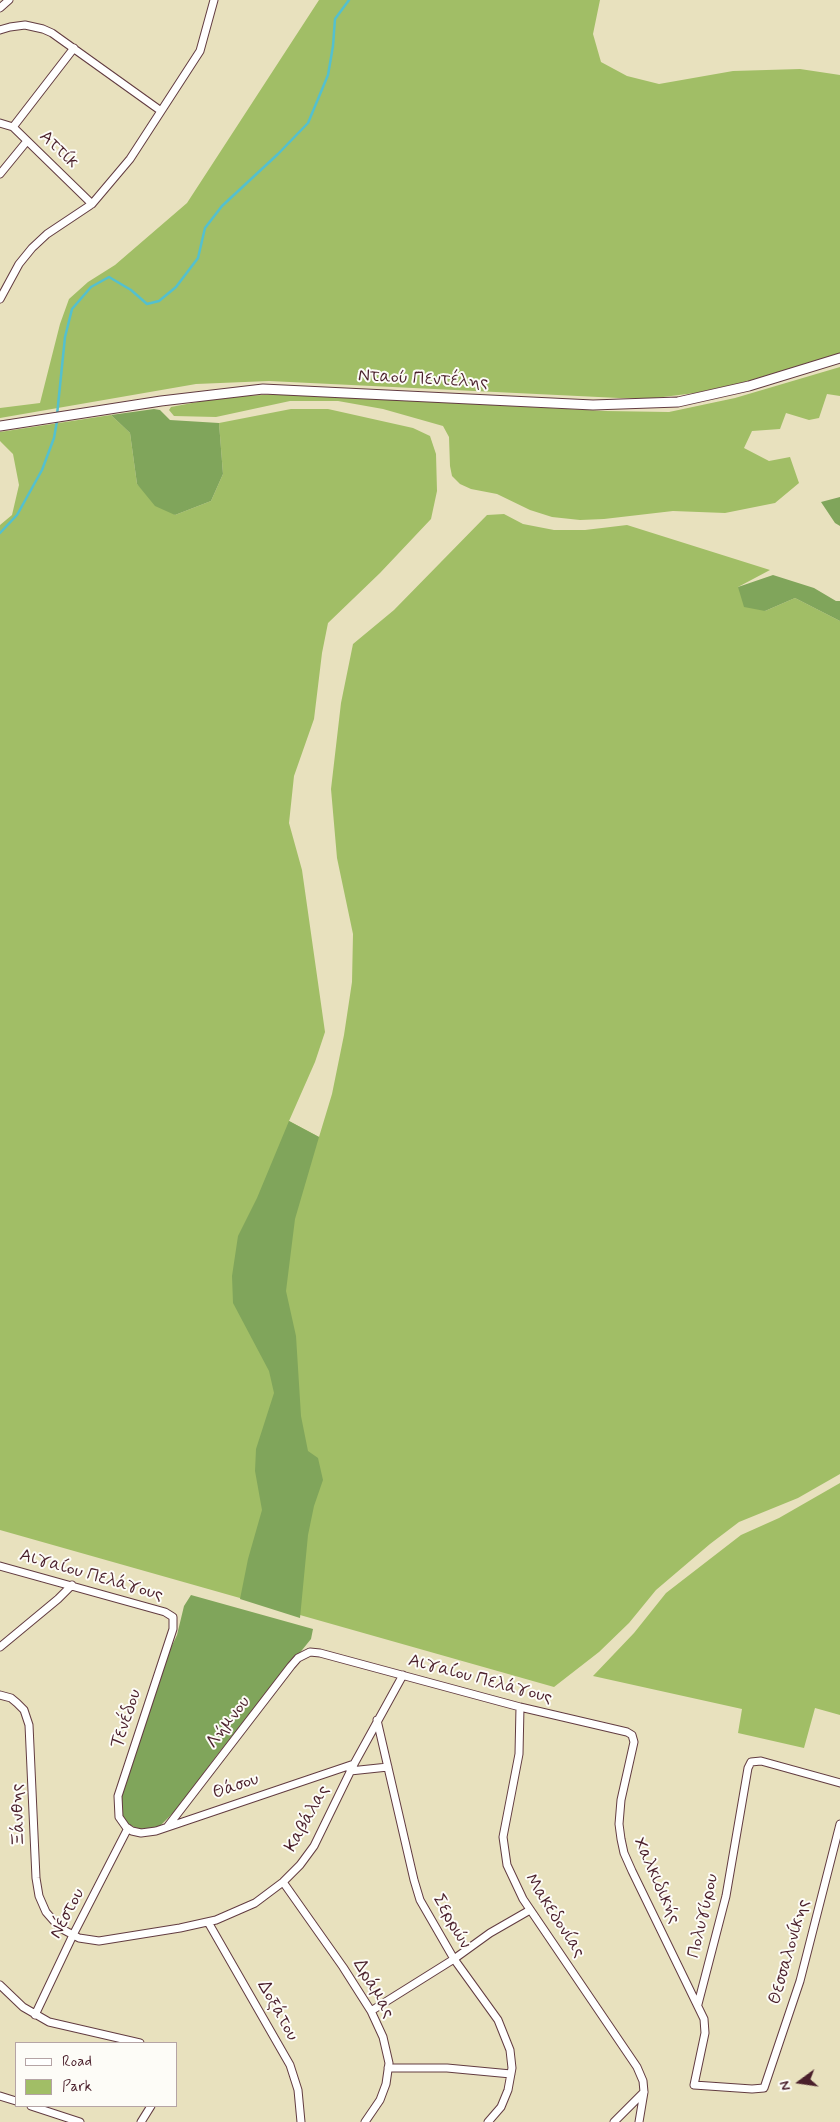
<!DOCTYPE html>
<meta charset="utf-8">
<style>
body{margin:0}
#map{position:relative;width:840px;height:2122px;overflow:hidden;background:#e8e1be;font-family:Mynerve,sans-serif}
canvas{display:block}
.legend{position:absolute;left:15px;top:2042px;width:162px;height:65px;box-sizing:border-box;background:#fdfcf7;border:1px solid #b5a4a5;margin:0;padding:6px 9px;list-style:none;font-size:15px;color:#4a1f2b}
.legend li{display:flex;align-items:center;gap:10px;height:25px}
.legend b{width:25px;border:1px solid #b5a4a5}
.north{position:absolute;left:775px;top:2057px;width:50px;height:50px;-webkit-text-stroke:4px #fdfcf7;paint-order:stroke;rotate:256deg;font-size:14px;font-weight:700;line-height:20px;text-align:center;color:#4a1f2b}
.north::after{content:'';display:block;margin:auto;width:18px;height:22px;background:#4a1f2b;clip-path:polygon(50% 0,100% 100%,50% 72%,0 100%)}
</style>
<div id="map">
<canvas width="840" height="2122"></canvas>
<ul class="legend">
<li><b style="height:6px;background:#fff"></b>Road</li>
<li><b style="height:14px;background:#a1be66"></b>Park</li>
</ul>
<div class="north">N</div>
</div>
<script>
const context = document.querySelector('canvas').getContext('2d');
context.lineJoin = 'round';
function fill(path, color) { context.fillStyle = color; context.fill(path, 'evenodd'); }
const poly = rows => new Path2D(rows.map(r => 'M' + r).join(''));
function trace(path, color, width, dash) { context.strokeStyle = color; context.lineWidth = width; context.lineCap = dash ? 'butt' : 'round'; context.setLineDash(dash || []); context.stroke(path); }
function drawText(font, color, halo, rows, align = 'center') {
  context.font = font + ' Mynerve,sans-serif'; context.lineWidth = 4; context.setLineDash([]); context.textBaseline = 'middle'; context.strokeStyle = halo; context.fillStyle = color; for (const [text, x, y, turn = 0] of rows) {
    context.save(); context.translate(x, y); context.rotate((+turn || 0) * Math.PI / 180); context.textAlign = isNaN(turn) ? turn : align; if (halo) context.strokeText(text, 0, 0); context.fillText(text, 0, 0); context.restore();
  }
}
fill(poly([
 [319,0,600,0,593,34,601,62,627,76,659,84,733,71,800,69,840,75,840,353,745,382,695,393,655,398,619,398,269,381,196,384,0,418,0,408,40,403,60,324,69,299,88,282,115,265,187,203],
 [840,367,840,396,827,394,819,418,809,420,786,413,780,429,752,431,744,448,769,461,790,457,799,483,775,503,725,513,673,511,604,519,580,520,552,517,530,510,497,494,471,489,460,484,452,476,450,466,449,437,443,426,383,409,338,401,290,401,216,417,174,416,169,410,171,407,224,397,282,394,605,411,669,412,735,398],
 [291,409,328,409,413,428,430,436,436,454,437,491,431,519,380,573,328,623,322,653,314,719,294,776,289,823,302,870,325,1032,315,1062,289,1121,319,1137,332,1094,344,1035,352,982,353,934,337,858,331,789,341,703,353,644,394,610,487,515,504,514,523,524,554,530,585,530,627,525,770,570,738,587,765,611,795,598,840,621,840,1474,798,1498,739,1522,710,1544,656,1590,629,1623,599,1652,554,1687,0,1530,0,525,12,515,19,485,13,454,0,441,0,432,111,415,130,433,137,484,175,515,211,501,223,474,219,423],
 [840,1483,840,1715,815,1708,804,1748,738,1733,742,1709,593,1676,634,1633,666,1593,741,1535,779,1518]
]), '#a1be66');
fill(poly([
 [154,409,160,410,170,420,219,423,223,474,211,501,175,515,155,506,137,484,130,433,111,415],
 [840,497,840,526,835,523,821,502],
 [773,575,814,588,836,601,840,601,840,621,795,598,765,611,744,607,738,587],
 [289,1121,319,1137,295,1219,286,1291,296,1336,301,1416,308,1451,318,1458,323,1480,314,1506,308,1535,300,1618,240,1599,248,1559,262,1510,255,1471,256,1449,274,1393,269,1371,233,1303,232,1276,238,1236,257,1198],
 [191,1595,313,1629,311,1639,217,1755,177,1809,159,1827,140,1829,126,1824,121,1816,119,1797,166,1658,177,1635,184,1606]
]), '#80a55b');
trace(poly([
 [57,415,65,337,72,309,91,287,109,277,131,290,147,304,159,301,176,287,198,258,205,228,222,206,278,154,308,123,328,75,333,46,335,19,349,0],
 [0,533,17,515,42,470,54,438,57,421]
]), '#54c0ce', 2.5);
const minor = poly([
 [0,8,9,0],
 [0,30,10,27,25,25,43,29,52,33,161,111],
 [0,123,13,127,92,204],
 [13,127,74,48],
 [0,174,27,141],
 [0,299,19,264,32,248,47,234,92,204,130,159,200,51,214,0],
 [0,1566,165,1612,173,1617,173,1629,118,1796,119,1817,126,1827,132,1831,141,1833,156,1831,354,1764],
 [0,1647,58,1599,72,1585],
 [0,1695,11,1698,17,1703,24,1710,29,1725,36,1878,39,1896,46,1912,60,1928,79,1938,99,1941,180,1928,216,1920,255,1903,283,1882,300,1865,314,1846,354,1764,403,1675],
 [520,1707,519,1754,503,1837,507,1865,523,1899,637,2067,643,2081,644,2092,639,2122],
 [377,1720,414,1880,420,1900,454,1959,498,2020,510,2050,512,2068,508,2090,501,2107,488,2122],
 [350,1771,388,1767],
 [168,1826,291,1666,298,1658,310,1652,320,1653,520,1707,627,1732,632,1735,634,1742,621,1800,619,1824,621,1839,624,1853,632,1871,704,2019,705,2033,694,2085,752,2089,764,2088,800,1981,840,1824],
 [283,1882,343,1967,371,2011,383,2037,389,2063,386,2084,380,2100,365,2122],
 [208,1922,290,2065,298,2090,301,2122],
 [0,1985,23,2007,49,2022,140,2043],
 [698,2004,726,1896,748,1768,751,1762,761,1761,840,1783],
 [371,2011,454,1959,490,1933,530,1910],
 [35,2015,73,1935,128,1828],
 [388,2068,447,2068,511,2074],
 [0,2096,16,2101],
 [31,2106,80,2122],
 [141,2122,151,2106],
 [614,2122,644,2092]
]);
const tertiary = poly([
 [0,426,161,401,263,389,593,405,678,402,749,386,840,358]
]);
trace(minor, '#623c41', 9);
trace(tertiary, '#623c41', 11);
trace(minor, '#fff', 7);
trace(tertiary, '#fff', 9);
drawText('18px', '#4a1f2b', '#fdfcf7', [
 ["Αττίκ",58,150,44],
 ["Νταού Πεντέλης",423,380,3],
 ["Αιγαίου Πελάγους",91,1576,16],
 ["Αιγαίου Πελάγους",480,1680,15],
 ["Τενέδου",127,1719,-71],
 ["Λήμνου",229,1723,-53],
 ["Θάσου",236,1787,-19],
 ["Ξάνθης",19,1815,-92],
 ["Καβάλας",308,1819,-61],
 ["Χαλκιδικής",656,1881,66],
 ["Νέστου",68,1914,-62],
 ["Μακεδονίας",554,1916,57],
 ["Πολυγύρου",704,1916,-77],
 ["Σερρών",451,1922,60],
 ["Θεσσαλονίκης",790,1952,-74],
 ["Δράμας",373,1989,60],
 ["Δοξάτου",277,2011,61]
]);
</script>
